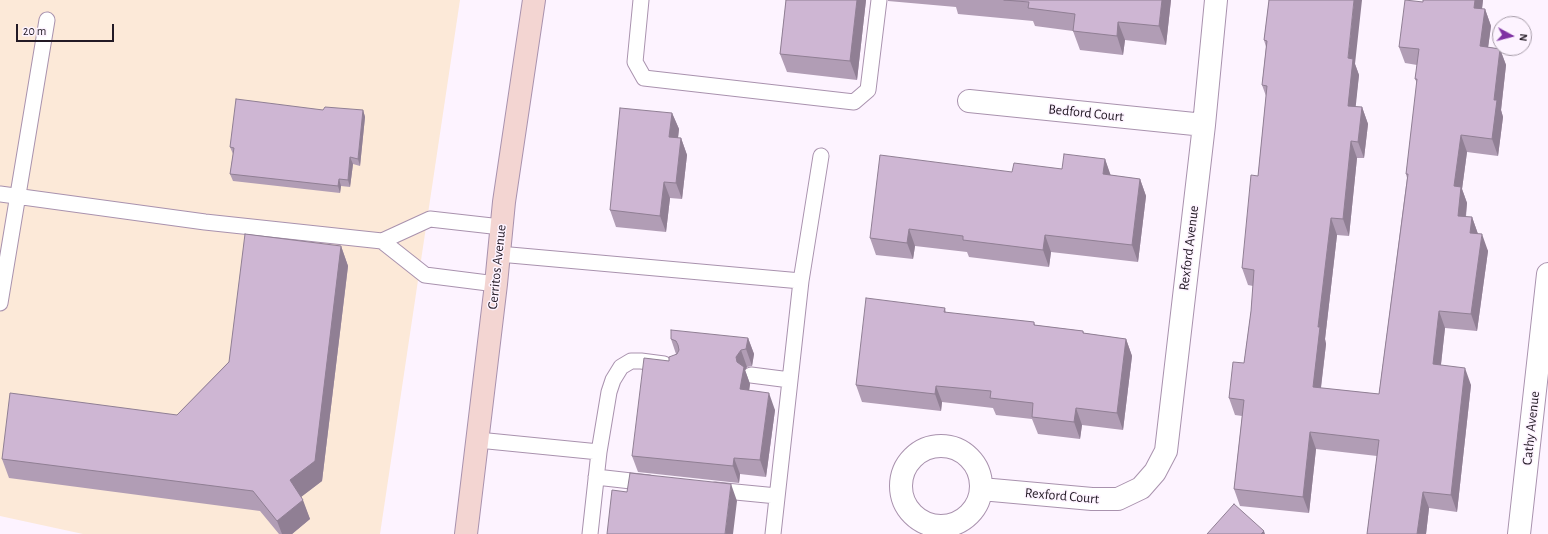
<!DOCTYPE html>
<style>
body{margin:0}
#map{position:relative;width:1548px;height:534px;overflow:hidden;background:#fdf3ff;font-family:"Alegreya Sans",sans-serif}
canvas{display:block}
.north{position:absolute;left:1492px;top:16px;width:40px;height:40px;box-sizing:border-box;background:#fdf3ff;border:1px solid #a69ca8;border-radius:50%;rotate:97deg;font-size:11px;font-weight:700;line-height:16px;text-align:center;color:#231a25}
.north::after{content:'';display:block;margin:auto;width:14px;height:18px;background:#7f32a3;clip-path:polygon(50% 0,100% 100%,50% 72%,0 100%)}
.scale{position:absolute;left:16px;top:24px;width:98px;height:18px;box-sizing:border-box;border:2px solid #231a25;border-top:0;padding-left:5px;font-size:12px;line-height:14px;white-space:nowrap;color:#231a25;-webkit-text-stroke:3px #fdf3ff;paint-order:stroke}
</style>
<div id="map">
<canvas width="1548" height="534"></canvas>
<div class="north">N</div>
<div class="scale">20 m</div>
</div>
<script>
const context = document.querySelector('canvas').getContext('2d');
context.lineJoin = 'round';
function fill(path, color) { context.fillStyle = color; context.fill(path, 'evenodd'); }
const poly = rows => new Path2D(rows.map(r => 'M' + r).join(''));
function trace(path, color, width, dash) { context.strokeStyle = color; context.lineWidth = width; context.lineCap = dash ? 'butt' : 'round'; context.setLineDash(dash || []); context.stroke(path); }
function drawText(font, color, halo, rows, align = 'center') {
  context.font = font + ' "Alegreya Sans",sans-serif'; context.lineWidth = 3; context.setLineDash([]); context.textBaseline = 'middle'; context.strokeStyle = halo; context.fillStyle = color; for (const [text, x, y, turn = 0] of rows) {
    context.save(); context.translate(x, y); context.rotate((+turn || 0) * Math.PI / 180); context.textAlign = isNaN(turn) ? turn : align; if (halo) context.strokeText(text, 0, 0); context.fillText(text, 0, 0); context.restore();
  }
}
fill(poly([
 [0,0,460,0,380,534,83,534,0,516]
]), '#fce9d8');
const service = poly([
 [641,0,635,62,644,78,854,102,868,90,879,0],
 [0,194,205,222,382,241],
 [499,254,801,281],
 [496,284,425,275,382,241,430,219,501,227],
 [0,303,47,20],
 [751,375,790,380],
 [478,440,599,452,590,534],
 [599,452,609,392,613,380,621,367,631,361,641,361,664,364],
 [596,477,649,483],
 [715,490,777,496],
 [773,534,801,281,821,156]
]);
const minor = poly([
 [969,101,1204,125],
 '901 486a40 40 0 1 1 80 0a40 40 0 1 1-80 0Z',
 [981,489,1092,499,1118,499,1141,488,1155,472,1166,451,1204,125,1216,0],
 [1519,534,1548,274]
]);
const secondary = poly([
 [466,534,496,284,504,202,534,0]
]);
trace(service, '#a992ae', 17);
trace(minor, '#a992ae', 24);
trace(secondary, '#a992ae', 24);
trace(service, '#fff', 15);
trace(minor, '#fff', 22);
trace(secondary, '#f3d5d2', 22);
fill(poly([
 [786,0,866,0,857,80,787,72,780,54],
 [888,0,1171,0,1166,45,1125,40,1123,55,1080,50,1073,31,1035,26,1033,21,958,14,956,7,888,1],
 [1269,0,1355,64,1359,75,1355,107,1362,107,1368,124,1364,158,1357,158,1349,236,1337,235,1325,339,1326,344,1321,388,1379,394,1407,178,1406,174,1417,83,1415,79,1417,65,1405,63,1399,47,1423,2,1423,0,1483,0,1482,9,1485,9,1491,26,1488,47,1500,49,1506,65,1501,110,1503,117,1498,156,1467,152,1462,189,1467,203,1466,217,1472,217,1478,234,1488,251,1477,331,1445,328,1441,365,1471,385,1457,512,1429,508,1426,534,1367,534,1377,456,1316,449,1309,513,1240,506,1234,489,1242,416,1235,415,1229,398,1244,363,1251,311,1253,286,1248,285,1242,268,1258,176,1266,96,1262,85,1266,47,1264,40],
 [323,110,363,110,365,117,360,166,353,164,350,187,341,186,340,193,233,181,230,174,233,154,230,147],
 [672,113,679,129,678,138,681,138,687,155,682,199,670,198,666,232,616,227,610,210],
 [1105,159,1110,175,1140,179,1146,196,1138,262,1051,252,1049,267,969,257,967,252,915,246,913,259,876,255,870,238,1012,172,1062,169],
 [341,246,348,266,322,481,301,497,310,519,292,534,279,534,260,511,9,478,2,459,177,415],
 [945,308,946,313,1034,322,1035,325,1083,331,1084,333,1126,339,1132,356,1123,430,1082,425,1080,439,1038,434,1032,419,996,415,993,408,942,402,941,411,862,402,856,385],
 [748,338,754,354,752,366,747,367,745,370,750,384,749,390,775,410,766,477,740,474,739,483,638,472,632,456,669,361,676,354,671,339]
]), '#b19db5');
fill(poly([
 [857,0,866,0,857,80,850,61],
 [1162,0,1171,0,1166,45,1159,26],
 [1354,0,1362,0,1355,64,1359,75,1354,123,1348,106,1348,58],
 [1475,0,1483,0,1480,25,1474,8],
 [1485,9,1491,26,1486,63,1480,46],
 [1118,22,1125,40,1123,55,1117,36],
 [1500,49,1506,65,1501,110,1503,117,1498,156,1492,139,1494,100],
 [1362,107,1368,124,1364,158,1358,142],
 [363,110,365,117,360,166,358,159],
 [672,113,679,129,676,154,669,137],
 [1461,135,1467,152,1462,189,1467,203,1464,232,1458,216,1454,186],
 [681,138,687,155,682,199,676,183],
 [1351,141,1357,158,1349,236,1343,219],
 [350,157,353,164,350,187,348,180],
 [1105,159,1111,176,1103,174],
 [339,179,341,186,340,193,338,186],
 [1140,179,1146,196,1138,262,1132,245],
 [664,182,670,198,666,232,660,216],
 [1472,217,1478,234,1470,233],
 [1331,218,1337,235,1325,339,1326,344,1319,403,1313,387,1318,327],
 [909,229,915,246,913,259,907,243],
 [1482,234,1488,251,1477,331,1471,314],
 [1045,235,1051,252,1049,267,1043,250],
 [341,246,348,266,322,481,297,500,290,480],
 [1439,311,1445,328,1439,381,1433,364],
 [748,338,754,354,752,366,746,349],
 [1126,339,1132,356,1123,430,1117,413],
 [741,350,747,367,745,370,750,384,747,406,740,389,736,357],
 [1465,368,1471,385,1457,512,1451,495],
 [936,386,942,402,941,411,935,394],
 [769,393,775,410,766,477,760,460],
 [1076,408,1082,425,1080,439,1074,422],
 [1310,432,1316,449,1309,513,1303,497],
 [734,458,740,474,739,483,733,466],
 [731,484,737,501,733,534,725,534],
 [1423,492,1429,508,1426,534,1417,534],
 [303,500,310,519,292,534,282,534,277,521],
 [1264,531,1265,534,1261,534]
]), '#907f94');
const building = poly([
 [786,0,857,0,850,61,780,54,786,0],
 [1004,0,1162,0,1159,26,1118,22,1117,36,1073,31,1075,14,1028,8,1029,2,1004,0],
 [1269,0,1354,0,1348,58,1353,59,1348,106,1362,107,1358,142,1351,141,1343,219,1331,218,1318,327,1320,327,1313,387,1379,394,1408,174,1406,174,1417,79,1415,79,1419,49,1399,47,1405,0,1423,2,1423,0,1475,0,1474,8,1485,9,1480,46,1500,49,1494,100,1497,100,1492,139,1461,135,1454,186,1461,187,1458,216,1472,217,1470,233,1482,234,1471,314,1439,311,1433,364,1465,368,1451,495,1423,492,1417,534,1367,534,1379,440,1310,432,1303,497,1234,489,1244,400,1229,398,1233,362,1244,363,1251,311,1254,270,1242,268,1251,175,1258,176,1267,86,1262,85,1267,41,1264,40,1269,0],
 [236,99,323,110,325,107,363,110,358,159,350,157,348,180,339,179,338,186,230,174,234,148,230,147,236,99],
 [620,108,672,113,669,137,681,138,676,183,664,182,660,216,610,210,620,108],
 [1064,154,1105,159,1103,174,1140,179,1132,245,1045,235,1043,250,963,240,963,236,909,229,907,243,870,238,880,155,1012,172,1014,163,1062,169,1064,154],
 [245,234,341,246,315,461,290,480,303,500,277,521,253,491,2,459,10,393,177,415,229,362,245,234],
 [866,298,945,308,944,312,1034,322,1034,325,1083,331,1083,333,1126,339,1117,413,1076,408,1074,422,1032,417,1033,403,990,398,991,391,936,386,935,394,856,385,866,298],
 [671,330,748,338,746,349,741,350,736,357,737,362,744,367,740,389,769,393,760,460,734,458,733,466,632,456,644,358,669,361,669,357,677,354,679,350,678,345,676,341,671,339,671,330],
 [630,473,731,484,725,534,607,534,612,490,627,492,630,473],
 [1234,504,1264,531,1261,534,1207,534,1234,504]
]);
fill(building, '#ceb6d3');
trace(building, '#907f94', 1);
drawText('14px', '#231a25', '#fdf3ff', [
 ["Bedford Court",1086,113,6],
 ["Rexford Avenue",1189,248,-83],
 ["Cerritos Avenue",497,267,-84],
 ["Cathy Avenue",1531,428,-84],
 ["Rexford Court",1062,496,5]
]);
</script>
